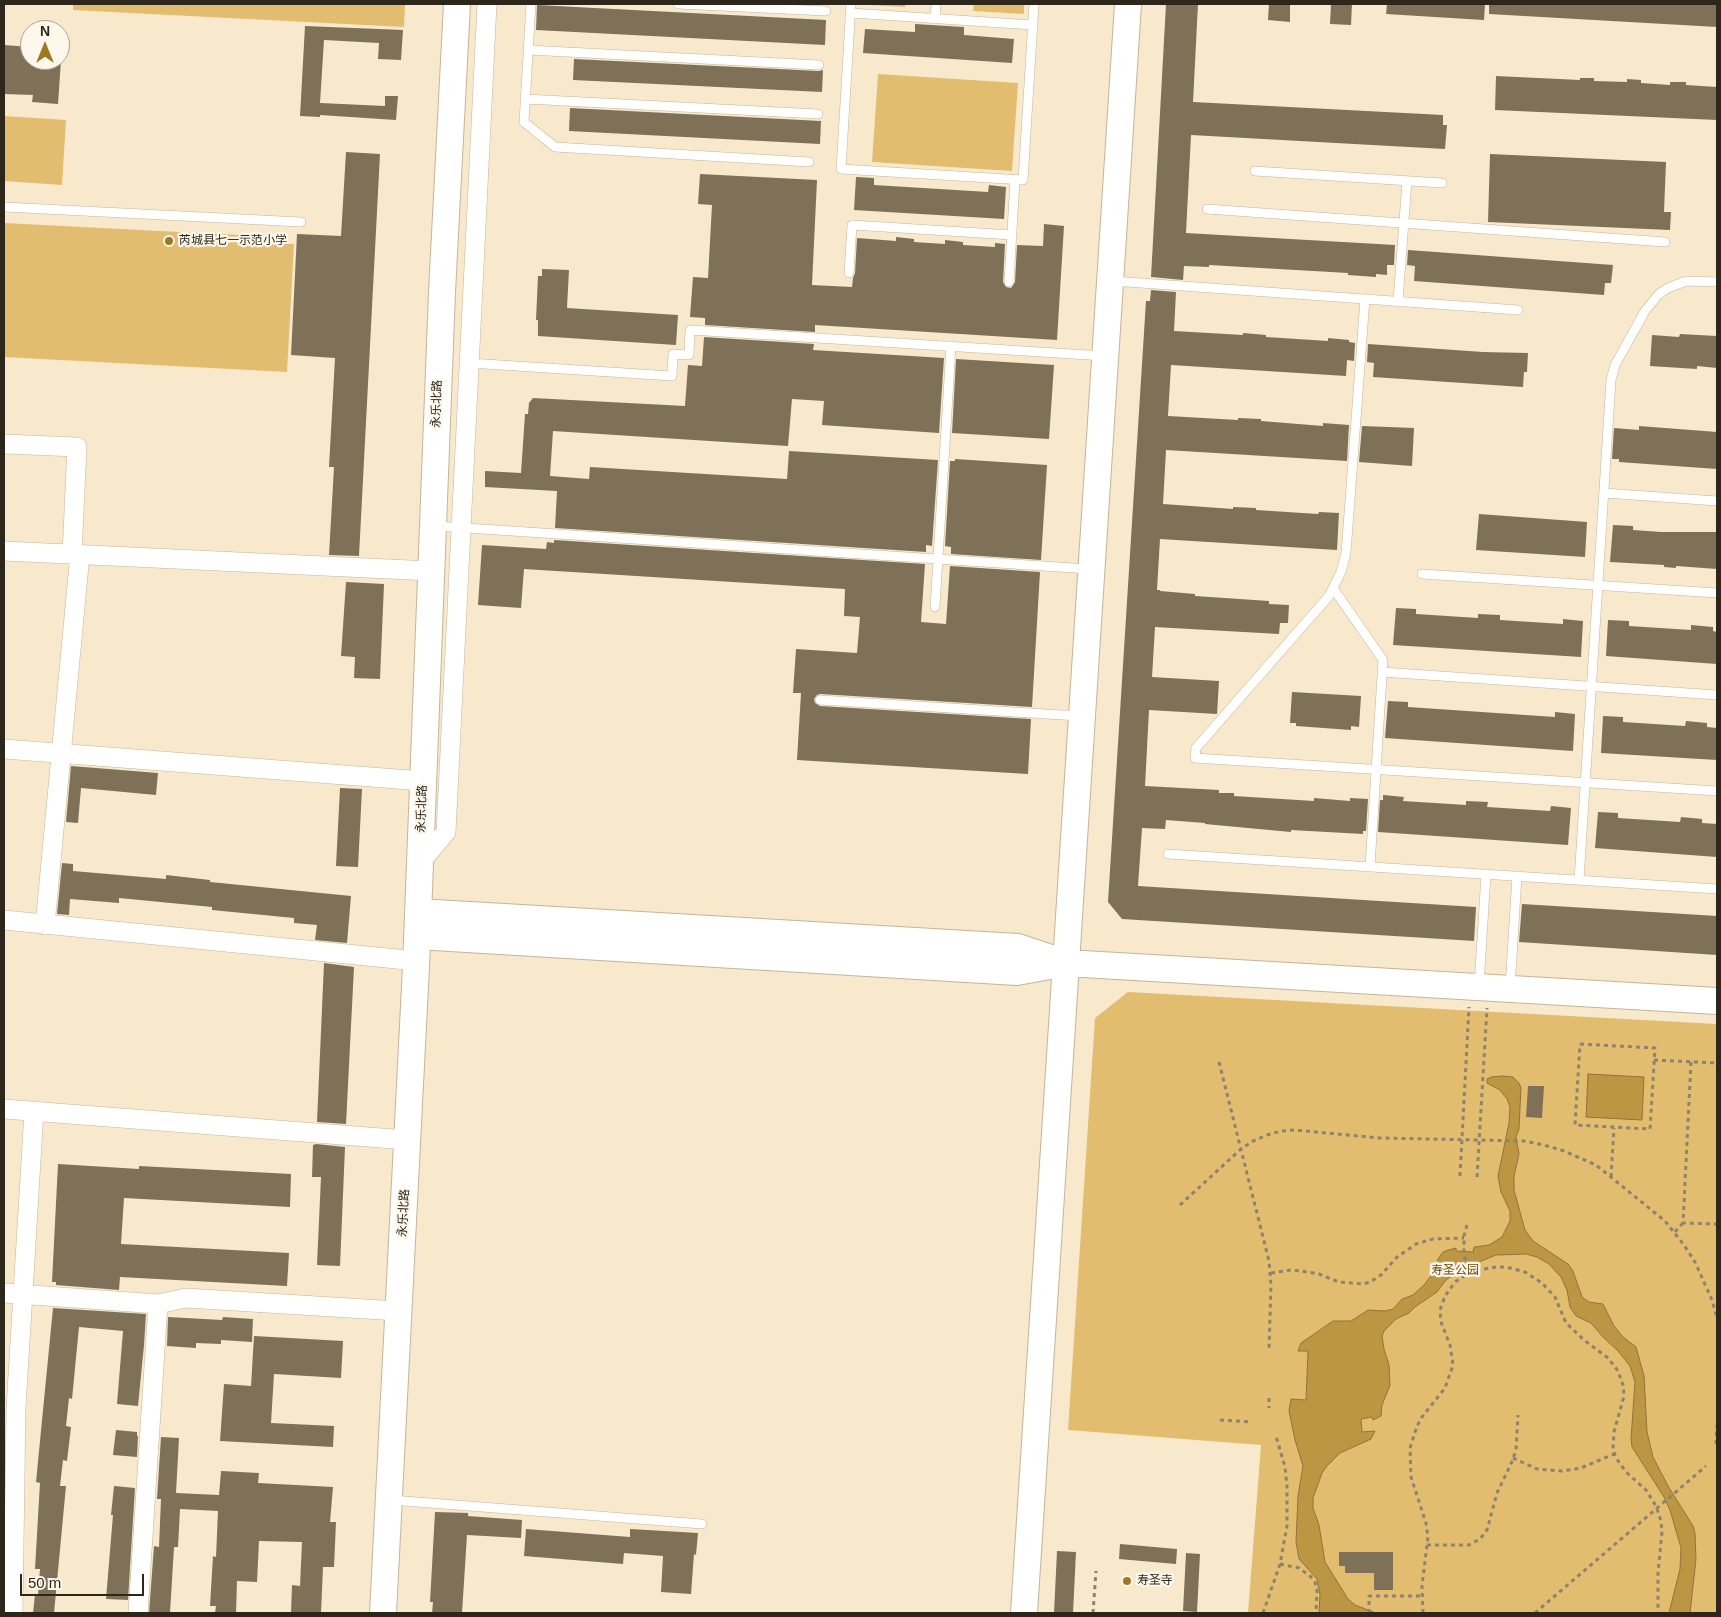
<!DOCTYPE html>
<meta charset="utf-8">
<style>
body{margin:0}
#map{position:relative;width:1721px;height:1617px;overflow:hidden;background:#f8e9cc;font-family:Arial,sans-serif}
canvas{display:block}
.frame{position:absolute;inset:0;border:5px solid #2c261b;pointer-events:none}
.north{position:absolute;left:20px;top:20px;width:50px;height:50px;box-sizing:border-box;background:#fdf7ec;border:1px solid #a9a398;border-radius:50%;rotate:0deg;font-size:14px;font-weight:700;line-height:20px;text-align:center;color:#2c261b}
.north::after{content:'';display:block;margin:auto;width:18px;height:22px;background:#9e7925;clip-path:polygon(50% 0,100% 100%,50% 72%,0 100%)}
.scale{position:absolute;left:20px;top:1574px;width:124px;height:22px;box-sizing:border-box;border:2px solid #2c261b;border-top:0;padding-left:6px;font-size:15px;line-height:18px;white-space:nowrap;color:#2c261b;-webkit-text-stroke:4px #fdf7ec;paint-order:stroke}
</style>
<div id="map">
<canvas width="1721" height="1617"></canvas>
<div class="frame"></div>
<div class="north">N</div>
<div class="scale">50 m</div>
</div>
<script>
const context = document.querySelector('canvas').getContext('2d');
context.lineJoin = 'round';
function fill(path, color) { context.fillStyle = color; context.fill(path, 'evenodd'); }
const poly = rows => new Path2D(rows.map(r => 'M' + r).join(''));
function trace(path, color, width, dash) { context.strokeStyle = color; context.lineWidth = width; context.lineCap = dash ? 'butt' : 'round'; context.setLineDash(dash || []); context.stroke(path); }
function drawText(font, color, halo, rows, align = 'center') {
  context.font = font + ' Arial,"Noto Sans SC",sans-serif'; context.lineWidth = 4.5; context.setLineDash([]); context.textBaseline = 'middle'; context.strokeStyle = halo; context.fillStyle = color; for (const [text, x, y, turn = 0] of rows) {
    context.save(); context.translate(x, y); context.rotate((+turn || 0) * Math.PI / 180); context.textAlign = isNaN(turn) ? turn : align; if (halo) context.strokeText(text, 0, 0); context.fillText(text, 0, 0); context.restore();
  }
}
fill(poly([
 [73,4,405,4,404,27,73,10],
 [855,4,905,4,905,7],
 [974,4,1024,4,1024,14,973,11],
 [878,74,1018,83,1012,171,872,162],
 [4,116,66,120,62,185,4,181],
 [4,223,278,237,278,243,294,244,287,372,4,357],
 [1128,992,1717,1024,1717,1613,1248,1613,1261,1445,1068,1430,1095,1018]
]), '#e3bd6f');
const water = poly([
 [1588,1074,1644,1077,1642,1120,1586,1117,1588,1074],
 [1502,1076,1513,1077,1519,1083,1521,1088,1519,1129,1516,1137,1519,1154,1514,1176,1514,1190,1525,1230,1533,1241,1568,1264,1573,1271,1582,1297,1589,1302,1603,1304,1614,1326,1623,1337,1636,1347,1644,1376,1647,1432,1653,1457,1668,1486,1693,1526,1695,1533,1696,1559,1690,1613,1669,1613,1680,1569,1681,1548,1670,1510,1664,1497,1632,1447,1631,1439,1635,1382,1630,1366,1618,1351,1603,1337,1591,1323,1576,1316,1570,1307,1567,1290,1561,1277,1549,1264,1537,1257,1526,1254,1496,1255,1459,1270,1445,1281,1437,1292,1415,1307,1409,1313,1396,1319,1384,1331,1382,1336,1384,1349,1389,1365,1390,1385,1382,1405,1381,1416,1373,1420,1372,1417,1361,1419,1362,1432,1375,1431,1371,1439,1340,1453,1327,1466,1322,1473,1313,1498,1313,1508,1319,1525,1325,1562,1348,1599,1355,1605,1376,1613,1319,1613,1320,1595,1317,1579,1299,1559,1296,1542,1298,1496,1303,1466,1295,1440,1289,1411,1291,1399,1306,1400,1308,1351,1298,1351,1301,1343,1333,1321,1351,1321,1368,1310,1385,1311,1393,1309,1402,1299,1413,1295,1424,1285,1431,1276,1438,1259,1443,1252,1448,1250,1456,1248,1456,1251,1473,1252,1474,1247,1489,1245,1502,1237,1510,1221,1510,1211,1501,1192,1498,1176,1509,1123,1510,1107,1507,1099,1500,1090,1487,1083,1487,1079,1491,1077,1502,1076]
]);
fill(water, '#bd9644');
trace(water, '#927438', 1);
fill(poly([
 [1166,4,1198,4,1193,102,1443,115,1443,125,1447,125,1445,149,1191,135,1186,233,1395,245,1394,265,1387,265,1387,275,1376,274,1376,277,1348,275,1348,273,1209,265,1209,267,1184,266,1183,280,1151,277],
 [1269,4,1290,4,1290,22,1268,20],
 [1331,4,1352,4,1351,25,1330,24],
 [1387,4,1485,4,1484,20,1386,14],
 [1489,4,1717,4,1717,27,1489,14],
 [537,5,826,20,825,45,536,30],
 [915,24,964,27,964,35,1014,39,1012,63,863,53,865,29,915,32],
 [305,26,403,30,401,60,378,59,379,43,324,40,320,103,385,106,385,96,398,96,396,120,320,115,320,117,300,116],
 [4,45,30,47,30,60,61,60,58,104,32,102,33,95,4,94],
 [574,59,819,71,823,70,822,92,573,80],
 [1496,76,1580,80,1580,78,1594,78,1594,81,1627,82,1627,79,1641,80,1641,83,1670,85,1670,82,1686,82,1686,85,1717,87,1717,120,1495,110],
 [570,108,821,121,820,144,569,131],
 [346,152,380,154,359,556,329,555,334,467,329,467,335,358,291,355,297,234,341,236],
 [1490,154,1666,162,1664,212,1671,212,1670,230,1488,222],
 [700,174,817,180,812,285,852,287,853,278,855,273,857,238,896,241,896,237,914,239,914,242,945,244,945,240,963,242,963,245,995,247,995,243,1005,244,1003,282,1006,287,1011,288,1015,282,1017,245,1043,246,1044,224,1064,226,1057,340,815,325,815,332,705,325,705,318,690,317,693,277,708,278,712,205,698,204],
 [856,177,874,178,874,185,988,192,989,185,1006,187,1004,219,854,210],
 [1408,250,1613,265,1611,283,1605,283,1604,295,1414,281,1415,266,1407,265],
 [542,269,569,270,567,308,678,315,676,345,538,336,538,320,536,320,538,276,542,276],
 [1151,290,1176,292,1174,331,1243,335,1243,333,1266,335,1266,337,1328,341,1328,338,1349,340,1349,342,1355,343,1354,361,1347,360,1346,376,1171,365,1168,416,1238,420,1238,418,1261,419,1261,421,1323,426,1323,423,1349,425,1347,461,1166,450,1163,504,1233,509,1233,507,1256,508,1256,510,1318,514,1319,512,1339,513,1337,550,1160,539,1157,590,1160,590,1160,591,1195,594,1195,596,1269,601,1269,604,1289,605,1288,623,1280,623,1279,634,1155,627,1152,677,1219,681,1217,714,1149,710,1145,786,1219,790,1219,793,1234,793,1234,796,1314,801,1314,798,1350,801,1350,798,1368,799,1366,831,1363,831,1363,834,1291,830,1291,832,1205,824,1205,823,1166,820,1165,829,1142,828,1138,886,1476,907,1474,941,1122,919,1108,902,1146,301,1150,301],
 [1680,334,1717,336,1717,368,1697,366,1697,369,1650,366,1652,335,1679,337],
 [704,337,814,344,813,350,944,358,939,433,822,425,824,401,792,399,788,446,553,431,550,476,589,479,590,467,787,479,789,451,938,460,932,546,926,545,926,552,555,528,557,491,485,487,485,471,521,473,525,414,528,414,529,403,533,398,685,406,688,365,702,366],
 [1368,344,1483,352,1528,353,1527,372,1524,372,1523,387,1373,377,1374,363,1367,362],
 [956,359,1054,365,1049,439,952,433],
 [1362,426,1414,428,1412,466,1359,462],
 [1639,426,1717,432,1717,469,1619,462,1619,459,1612,459,1614,428,1639,430],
 [955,459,1047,465,1041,560,951,554,951,547,945,546,950,461,955,461],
 [1479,514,1587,522,1585,557,1476,550],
 [1613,525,1633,526,1633,530,1661,532,1717,532,1717,569,1676,566,1676,568,1664,567,1664,565,1610,562],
 [554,540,925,564,921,622,946,624,950,566,1040,572,1032,707,820,694,817,695,814,699,815,703,820,706,1031,719,1028,774,797,760,801,693,793,693,796,649,857,653,860,617,844,616,845,589,524,569,521,608,478,605,482,545,546,549,547,542,554,543],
 [346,582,384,584,380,679,354,678,355,657,341,656],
 [1396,608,1416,609,1416,614,1478,618,1478,614,1500,615,1500,620,1563,624,1563,619,1583,621,1581,657,1393,645],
 [1608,620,1629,621,1629,626,1691,630,1691,625,1713,627,1713,631,1717,632,1717,664,1606,656],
 [1292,692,1361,696,1359,727,1351,726,1351,730,1296,726,1296,723,1290,723],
 [1388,701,1408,702,1408,707,1555,717,1555,712,1575,714,1573,751,1385,738],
 [1603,716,1623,717,1623,722,1685,726,1686,721,1707,723,1707,727,1717,728,1717,760,1601,753],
 [71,766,158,773,156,795,81,788,78,823,66,822],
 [340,788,362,789,358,867,336,866],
 [1383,795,1404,797,1403,801,1466,805,1466,801,1488,802,1487,807,1550,811,1551,806,1571,808,1568,845,1378,832,1380,800,1383,800],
 [1598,812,1618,813,1618,818,1680,822,1681,817,1702,819,1702,823,1717,824,1717,857,1595,848],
 [62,863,73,864,73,871,166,879,166,875,210,880,210,882,351,896,347,943,315,940,317,925,294,923,294,918,212,910,212,907,119,898,119,903,70,899,69,915,57,914],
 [1522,904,1717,916,1717,955,1519,942],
 [324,963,354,967,346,1124,317,1122],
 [1528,1086,1544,1086,1542,1118,1526,1117],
 [316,1144,345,1147,340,1266,317,1265,321,1177,312,1177,313,1145],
 [58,1164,139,1169,139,1166,291,1174,290,1207,124,1198,121,1244,289,1253,287,1286,120,1277,119,1290,56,1285,56,1282,52,1282],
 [53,1308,146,1314,144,1345,138,1406,117,1404,123,1331,79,1327,72,1399,69,1398,66,1426,71,1427,67,1461,63,1460,60,1486,66,1486,54,1613,33,1613,35,1595,38,1595,40,1569,35,1569,40,1483,36,1482],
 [168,1317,222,1320,223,1317,253,1319,252,1342,221,1340,221,1344,196,1343,196,1348,167,1346],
 [254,1336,343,1341,341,1378,274,1374,271,1423,334,1426,333,1447,220,1441,224,1384,251,1386],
 [116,1430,137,1432,137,1436,138,1436,137,1457,113,1455],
 [161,1437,179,1438,176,1493,219,1495,221,1471,259,1473,258,1483,333,1487,330,1522,336,1522,334,1567,323,1567,321,1613,291,1613,292,1585,300,1586,302,1542,259,1541,257,1582,237,1581,236,1613,215,1613,216,1606,210,1606,213,1556,216,1557,218,1511,180,1509,178,1547,174,1547,170,1613,149,1613,154,1546,159,1547,161,1499,157,1499],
 [114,1486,135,1488,128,1600,106,1599,113,1515,111,1515],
 [435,1512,468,1513,468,1516,522,1520,521,1538,467,1535,462,1613,432,1613,433,1602,430,1602],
 [526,1529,630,1537,630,1529,698,1533,696,1555,694,1554,691,1594,661,1592,663,1556,624,1553,623,1564,524,1556],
 [1120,1544,1177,1549,1176,1564,1119,1559],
 [1057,1551,1076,1552,1073,1613,1054,1613],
 [1339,1552,1393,1552,1393,1590,1374,1590,1374,1573,1345,1573,1345,1566,1339,1566],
 [1186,1553,1200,1554,1197,1612,1183,1611]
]), '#7e7157');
const lane = poly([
 [531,4,524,122,555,147,809,162],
 [678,4,826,11],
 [851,4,841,169,1023,180,1034,4],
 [851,13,1033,25],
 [935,19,936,4],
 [528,50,819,65],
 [525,99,818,114],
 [1255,171,1442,183],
 [4,207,301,222],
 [1207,209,1665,242],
 [849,273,852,225,1012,235],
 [1113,281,1518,310],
 [1009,282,1015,180],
 [1365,299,1346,553,1341,572,1329,596,1196,748,1195,758,1717,791],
 [1398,301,1407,181],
 [469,363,672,376,673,354,689,355,690,330,1104,356],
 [1604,493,1717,501],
 [436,526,1089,569],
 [1422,574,1717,593],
 [1333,588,1383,660,1370,866],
 [935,607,951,346],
 [1382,672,1717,695],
 [820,700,1079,716],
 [1168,854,1717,889],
 [1579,880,1611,380,1615,365,1645,311,1659,294,1668,288,1686,281,1717,282],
 [1479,986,1486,874],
 [1510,988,1517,876],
 [391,1500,702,1524]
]);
const street = poly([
 [4,444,77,447,72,554],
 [4,551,431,571],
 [4,749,423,781],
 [420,863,446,832,487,4],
 [4,920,417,961],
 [45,925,80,554],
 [4,1109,407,1140],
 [4,1293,158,1304,186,1298,398,1311],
 [13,1613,16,1408,34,1111],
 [138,1613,158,1304]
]);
const secondary = poly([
 [418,912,1018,947,1063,962],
 [417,936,1017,972,1066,963,1717,1001],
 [383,1613,416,967,442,292,457,4],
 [1024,1613,1128,4]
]);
trace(lane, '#c4b59a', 10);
trace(street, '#c4b59a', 20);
trace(secondary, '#c4b59a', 28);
trace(poly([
 [1580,1044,1655,1048,1650,1129,1575,1125,1580,1044],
 [1654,1060,1717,1063],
 [1219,1062,1269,1261,1271,1285,1269,1349],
 [1691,1062,1683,1223,1717,1224],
 [1460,1176,1469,1007],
 [1477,1177,1487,1008],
 [1611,1177,1614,1128],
 [1180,1205,1241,1149,1253,1141,1267,1135,1281,1131,1295,1130,1380,1138,1524,1141,1544,1145,1564,1151,1596,1165,1665,1221,1684,1245,1695,1262,1712,1300,1717,1318],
 [1467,1225,1464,1236,1464,1256,1472,1272],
 [1675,1232,1683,1223],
 [1271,1273,1291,1270,1301,1271,1319,1274,1339,1282,1363,1284,1370,1282,1381,1275,1397,1257,1416,1244,1433,1239,1464,1238],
 [1269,1398,1269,1408],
 [1220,1420,1252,1422],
 [1716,1444,1717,1425],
 [1513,1458,1537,1469,1562,1471,1581,1468,1614,1454],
 [1427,1545,1469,1545,1480,1539,1487,1530,1497,1493,1511,1464,1516,1450,1518,1415],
 [1280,1564,1299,1568,1310,1576,1315,1582,1317,1590,1316,1613],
 [1093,1613,1096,1571],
 [1263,1613,1280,1564,1287,1526,1287,1486,1285,1467,1276,1436],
 [1369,1613,1369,1596,1422,1596],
 [1423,1613,1422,1586,1428,1537,1426,1523,1411,1477,1410,1448,1417,1426,1422,1417,1445,1388,1453,1365,1450,1345,1441,1322,1440,1310,1445,1296,1455,1282,1466,1275,1478,1270,1496,1267,1506,1267,1525,1272,1542,1283,1555,1297,1566,1323,1584,1340,1608,1358,1618,1371,1623,1385,1624,1396,1614,1432,1613,1449,1616,1458,1626,1472,1646,1490,1656,1506,1661,1521,1662,1532,1658,1573,1658,1613],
 [1535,1613,1706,1466]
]), '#8c826e', 3, [4, 4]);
trace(lane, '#fff', 9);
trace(street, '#fff', 19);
trace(secondary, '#fff', 26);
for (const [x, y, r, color] of [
 [169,241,5,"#9e7925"],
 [1127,1581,5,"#9e7925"]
]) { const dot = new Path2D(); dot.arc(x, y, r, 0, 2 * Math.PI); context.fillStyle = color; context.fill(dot); trace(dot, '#fdf7ec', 2); }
drawText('12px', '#2c261b', '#fdf7ec', [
 ["芮城县七一示范小学",179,241],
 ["寿圣寺",1137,1581]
], 'left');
drawText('12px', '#2c261b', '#fdf7ec', [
 ["永乐北路",437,404,-88],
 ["永乐北路",422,809,-88],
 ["永乐北路",404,1213,-87]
]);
drawText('12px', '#694f0f', '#fdf7ec', [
 ["寿圣公园",1455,1271]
]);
</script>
